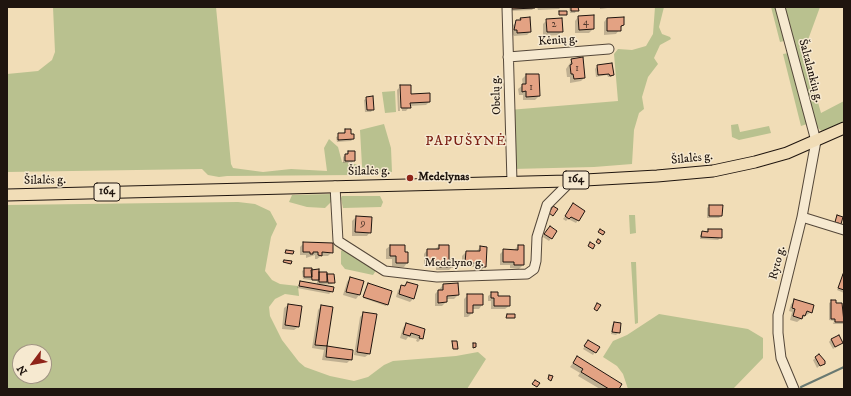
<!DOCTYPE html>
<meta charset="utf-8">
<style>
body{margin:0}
#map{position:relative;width:851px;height:396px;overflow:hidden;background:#f1ddb7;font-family:"IM FELL DW Pica",serif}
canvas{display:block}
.frame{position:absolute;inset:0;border:8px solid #1f150f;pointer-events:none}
.north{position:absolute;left:12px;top:344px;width:40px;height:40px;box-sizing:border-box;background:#f6e9d0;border:1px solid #a09483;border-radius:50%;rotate:238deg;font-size:11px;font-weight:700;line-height:16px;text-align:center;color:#1f150f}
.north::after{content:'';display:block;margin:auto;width:14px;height:18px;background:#8f2418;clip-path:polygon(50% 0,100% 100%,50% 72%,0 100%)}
</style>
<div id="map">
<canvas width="851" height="396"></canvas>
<div class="frame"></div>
<div class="north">N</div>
</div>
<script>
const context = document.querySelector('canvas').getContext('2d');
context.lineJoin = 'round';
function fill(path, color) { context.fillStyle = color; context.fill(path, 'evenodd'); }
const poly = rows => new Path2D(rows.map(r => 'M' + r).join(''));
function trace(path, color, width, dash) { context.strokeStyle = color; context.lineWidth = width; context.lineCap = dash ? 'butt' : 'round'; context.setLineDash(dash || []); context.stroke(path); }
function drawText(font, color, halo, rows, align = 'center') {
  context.font = font + ' "IM FELL DW Pica",serif'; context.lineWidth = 3; context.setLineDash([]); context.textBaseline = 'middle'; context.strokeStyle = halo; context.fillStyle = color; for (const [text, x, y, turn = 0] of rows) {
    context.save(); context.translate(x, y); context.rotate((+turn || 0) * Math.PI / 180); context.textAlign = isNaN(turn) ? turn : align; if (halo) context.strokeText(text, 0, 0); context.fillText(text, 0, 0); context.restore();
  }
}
fill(poly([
 [53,7,216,7,231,164,233,168,263,172,291,169,327,171,324,148,329,139,338,147,342,162,355,164,359,166,359,171,356,175,227,176,219,177,208,175,202,169,7,172,7,74,38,71,52,60,55,52],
 [655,7,664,7,659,27,662,34,670,37,671,39,660,45,654,58,658,64,648,77,642,97,644,109,639,113,634,130,632,164,594,167,512,169,509,110,618,101,614,54,618,49,632,50,646,46,653,34],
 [771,7,775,7,784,41,780,42],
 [782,7,820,7,805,48,811,78,821,113,844,101,844,122,827,129,822,131,819,129,814,122],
 [789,53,807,124,801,126,783,54],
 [395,91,396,112,385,113,382,92],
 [384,124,391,148,392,172,367,173,363,171,362,166,360,130],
 [738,124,740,132,769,126,771,133,739,140,732,137,731,125],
 [332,194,333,200,325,208,307,207,289,202,292,195],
 [342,196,380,196,383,202,381,207,343,208,341,198],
 [238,202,255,204,270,211,277,224,271,237,265,271,272,280,280,284,298,286,299,296,285,294,275,299,269,307,270,316,282,340,299,362,305,367,330,376,354,381,368,377,384,365,393,361,456,356,478,352,486,359,467,389,7,389,7,205],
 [20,352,44,352,44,376,20,376],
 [629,215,635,215,636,233,630,234],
 [344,248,377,269,373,275,345,269,341,264,341,251],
 [631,262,636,262,638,319,638,323,635,324],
 [659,314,748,329,763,338,763,358,733,389,628,389,623,374,617,366,603,357,613,341,627,335]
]), '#b9c18f');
fill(poly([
 [510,7,534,7,534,8,532,10,510,11],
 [537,7,561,7,559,9,538,10],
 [569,7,583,7,577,8,575,13,570,13],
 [600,7,615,7,600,9],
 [578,17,593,29,589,33,575,33,575,21],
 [607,18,623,25,616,34,604,35,604,22],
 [521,19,530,32,527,35,514,36,510,30,513,25],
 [547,20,562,31,558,35,543,36,543,24],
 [572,60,584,78,581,81,570,83,570,77,567,77,566,69],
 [612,64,613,75,611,77,608,77,607,75,596,77,595,69,597,66],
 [526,75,539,96,535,100,523,100,523,95,519,95,518,89,523,85,522,79],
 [401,86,410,95,429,102,426,105,410,106,406,111,402,111,401,88,399,88,400,111,398,111,397,90],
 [367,98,373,109,371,112,365,112,364,100],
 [345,130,353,139,351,141,337,142,336,137,343,134],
 [348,152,354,160,352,163,343,163,343,157],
 [709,206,721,216,719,218,707,218,707,208],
 [571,207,584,211,576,223,568,219,566,221,563,219],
 [356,217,370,232,367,236,352,236,352,221],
 [547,229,556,231,549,241,543,237],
 [708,230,721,237,718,240,700,239,700,235],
 [304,243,332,252,328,256,321,256,317,259,315,259,315,255,306,258,306,255,300,255,300,247],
 [390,246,404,246,407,263,404,267,392,267,392,259,386,259,386,249],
 [439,246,452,267,449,270,436,270,436,266,424,266,424,254,427,250,435,249],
 [518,246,523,265,519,269,510,268,510,265,500,265,500,254,504,250,514,250],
 [480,247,485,266,482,270,474,270,474,267,462,266,462,256,466,252,477,251],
 [305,269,318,274,333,275,334,282,332,284,320,285,332,291,329,294,297,288,300,282,317,285,317,281,303,279,302,271],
 [843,275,844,275,844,293,837,290],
 [350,278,363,281,359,295,356,299,343,295,347,282],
 [407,283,414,298,410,302,396,297,398,290],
 [368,284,391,292,386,306,363,298],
 [458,284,458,295,454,299,446,299,446,302,442,306,435,306,435,294,443,285],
 [492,293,497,297,509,306,505,309,491,309,491,301,488,301,488,296],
 [468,295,482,305,479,309,472,309,472,313,468,317,464,317,464,299],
 [795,301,811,312,797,322,790,320,792,312,789,311,791,304],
 [832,301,841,312,844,313,844,324,833,324,834,321,829,320,829,303],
 [288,305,298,327,294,330,282,329,284,308],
 [321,306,332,308,326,347,352,351,351,359,347,363,322,360,324,350,312,348,318,310],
 [364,313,369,354,365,357,354,355,360,317],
 [614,323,619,332,616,335,611,334,612,325],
 [406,324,424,329,422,338,418,342,416,341,417,339,408,337,406,340,400,338,403,328],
 [831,339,842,343,833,349,829,342],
 [586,344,598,348,593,355,583,349],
 [819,355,824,362,817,368,813,360],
 [577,357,617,389,600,389,578,376,580,373,570,367]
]), '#0003');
trace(poly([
 [801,387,844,367]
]), '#697971', 2);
const building = poly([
 [512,7,535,7,535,8,512,9,512,7],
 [571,7,578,7,579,11,571,11,571,7],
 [559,11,567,11,567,15,559,15,559,11],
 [594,15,594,29,579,30,578,16,594,15],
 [530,17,531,32,517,33,517,30,514,30,516,20,521,20,520,18,530,17],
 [624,17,624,25,621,26,621,31,607,31,607,18,624,17],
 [562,18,563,32,547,32,546,19,562,18],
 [583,57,585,78,574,79,573,74,571,74,570,65,572,64,571,59,583,57],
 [612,63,614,75,610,76,609,74,598,75,597,65,612,63],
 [526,74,539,74,540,96,526,97,526,91,522,92,522,84,526,84,526,74],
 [400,85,411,85,411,94,430,93,430,102,410,103,411,108,401,108,400,85],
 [373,96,374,110,367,110,366,97,373,96],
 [345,129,351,129,351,134,354,134,354,139,338,140,338,133,345,133,345,129],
 [348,151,355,151,355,161,345,161,345,154,348,154,348,151],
 [573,203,585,211,579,221,571,217,569,219,565,216,573,203],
 [709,205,723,205,722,216,709,216,709,205],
 [553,206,558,209,553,216,549,213,553,206],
 [837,215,843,217,841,224,835,222,837,215],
 [356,216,372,217,371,233,355,232,356,216],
 [550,226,557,231,552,239,544,234,550,226],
 [600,229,605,232,603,235,598,232,600,229],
 [708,229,722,229,722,238,701,237,702,231,708,232,708,229],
 [598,239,601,241,599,244,596,242,598,239],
 [303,242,333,243,333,253,322,252,322,256,318,255,318,252,313,252,313,254,310,254,310,252,303,252,303,242],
 [590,242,595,245,593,249,588,246,590,242],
 [390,245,405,245,405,252,408,252,408,263,396,263,396,256,390,256,390,245],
 [439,245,449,245,449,260,453,260,453,267,439,267,439,263,427,263,427,249,439,249,439,245],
 [518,245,524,245,524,265,514,265,514,262,503,262,503,249,518,250,518,245],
 [480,246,487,247,486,267,477,267,477,263,465,263,466,251,480,251,480,246],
 [286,250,294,251,293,254,285,253,286,250],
 [284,260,292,261,291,264,283,262,284,260],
 [304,268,312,268,312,277,304,277,304,268],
 [319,269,319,280,312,280,311,270,319,269],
 [319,272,327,272,327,282,319,282,319,272],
 [327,274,334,274,335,283,328,283,327,274],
 [843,274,844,274,844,290,838,288,843,274],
 [350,277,364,281,360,295,346,292,350,277],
 [300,281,334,287,333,292,299,286,300,281],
 [407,282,418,285,414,299,399,294,401,285,405,286,407,282],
 [368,283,392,291,388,305,363,297,368,283],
 [458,283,459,295,447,296,447,302,438,303,438,290,443,290,443,284,458,283],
 [491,292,498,292,498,296,510,296,510,306,494,306,494,298,491,298,491,292],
 [467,294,483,294,483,305,473,305,473,313,467,313,467,294],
 [794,299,814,305,812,313,807,311,805,316,803,315,802,319,793,316,795,309,792,308,794,299],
 [831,300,836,300,836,303,842,303,844,322,835,322,835,319,831,319,831,300],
 [597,303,601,305,597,311,594,309,597,303],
 [288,304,302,306,299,327,285,325,288,304],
 [321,305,333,307,327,346,315,345,321,305],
 [363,312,377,314,370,354,357,352,363,312],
 [507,314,515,314,515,318,506,318,507,314],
 [614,322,621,323,620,333,612,332,614,322],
 [406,323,425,329,423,339,419,338,420,336,411,333,410,336,403,334,406,323],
 [839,335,843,343,835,347,831,339,839,335],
 [588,340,600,347,596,353,584,346,588,340],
 [452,341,457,341,458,349,453,349,452,341],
 [473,343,476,343,476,347,473,348,473,343],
 [327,346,353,350,352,360,326,357,327,346],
 [819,354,825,361,825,364,820,366,815,357,819,354],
 [577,356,622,384,619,389,609,389,581,372,583,369,573,363,577,356],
 [549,375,553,376,551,381,548,379,549,375],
 [535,380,540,383,537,387,532,384,535,380]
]);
fill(building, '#e3a283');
trace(building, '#1f150f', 1);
const minor = poly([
 [507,7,512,182],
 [780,7,816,141,802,217,778,315,778,333,781,358,794,389],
 [508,57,609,49],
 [335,186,338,241,385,271,437,277,527,274,534,269,536,261,537,237,547,205,566,186,567,181],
 [802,217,844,230]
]);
const major = poly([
 [7,195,567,181,657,176,713,171,755,162,787,153,844,128]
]);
trace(minor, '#544739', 11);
trace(major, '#1f150f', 13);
trace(minor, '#f6e9d0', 9);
trace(major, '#f1ddb7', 11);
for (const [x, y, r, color] of [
 [410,178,4,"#8f2418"]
]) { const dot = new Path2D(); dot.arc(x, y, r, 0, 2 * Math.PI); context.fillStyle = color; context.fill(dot); trace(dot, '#f6e9d0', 1.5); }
drawText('10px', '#50382c', null, [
 ["4",586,23],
 ["2",554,25],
 ["1",577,69],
 ["1",531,88],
 ["9",363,224]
]);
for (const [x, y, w] of [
 [576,180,26],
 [107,192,26]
]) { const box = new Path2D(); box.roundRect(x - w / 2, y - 9, w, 18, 3); context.fillStyle = '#f6e9d0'; context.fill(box); trace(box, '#1f150f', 1); }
drawText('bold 11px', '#1f150f', null, [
 ["164",576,180],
 ["164",107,192]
]);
drawText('12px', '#1f150f', '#f6e9d0', [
 ["Kėnių g.",558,41,-4],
 ["Šaltalankių g.",810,71,75],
 ["Obelų g.",497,95,-92],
 ["Šilalės g.",692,159,-6],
 ["Šilalės g.",369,172,-1],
 ["Šilalės g.",45,181,-1],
 ["Ryto g.",778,263,-75],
 ["Medelyno g.",454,264]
]);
drawText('bold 12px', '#1f150f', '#f6e9d0', [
 ["Medelynas",418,178]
], 'left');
context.letterSpacing = '1px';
drawText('14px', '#7a1f14', '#f6e9d0', [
 ["PAPUŠYNĖ",466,142]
]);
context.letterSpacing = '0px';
</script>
